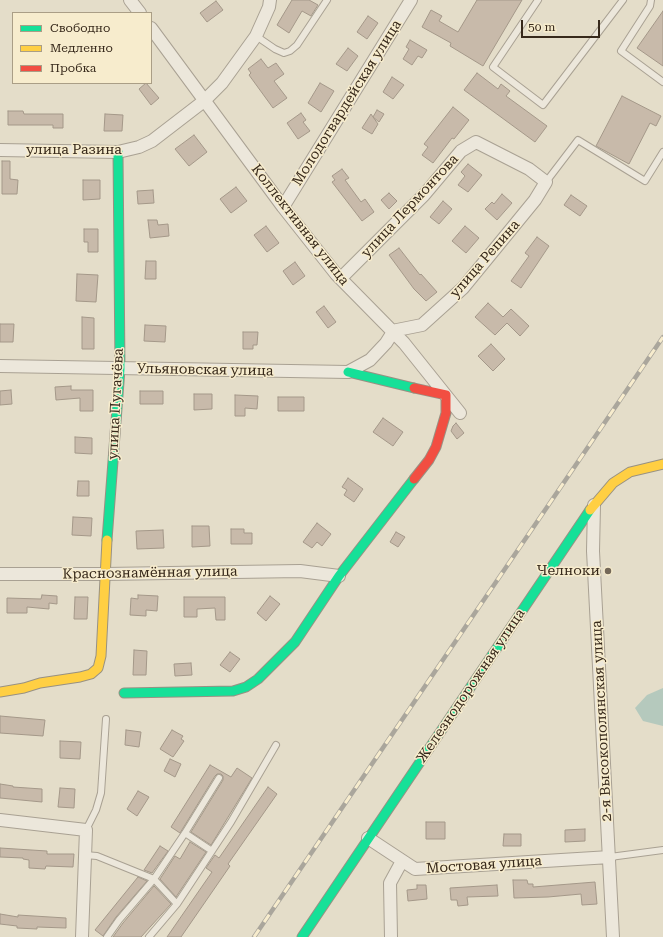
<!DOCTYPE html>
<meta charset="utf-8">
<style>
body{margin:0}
#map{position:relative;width:663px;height:937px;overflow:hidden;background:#e4ddc9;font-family:"Roboto Serif",serif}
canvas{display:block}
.legend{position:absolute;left:12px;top:12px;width:140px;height:72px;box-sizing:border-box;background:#f7eccd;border:1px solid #aa9e86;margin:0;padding:5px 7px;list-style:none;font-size:12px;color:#37291b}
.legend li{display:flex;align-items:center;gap:8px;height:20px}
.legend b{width:20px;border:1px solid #aa9e86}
.scale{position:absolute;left:521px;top:20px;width:79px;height:18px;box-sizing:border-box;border:2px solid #37291b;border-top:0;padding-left:5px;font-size:12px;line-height:14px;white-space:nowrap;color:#37291b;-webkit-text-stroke:3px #f7eccd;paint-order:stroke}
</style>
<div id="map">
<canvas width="663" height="937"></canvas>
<ul class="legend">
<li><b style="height:5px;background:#16e098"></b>Свободно</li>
<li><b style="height:5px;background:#ffcf43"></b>Медленно</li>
<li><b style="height:5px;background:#f24e42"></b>Пробка</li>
</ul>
<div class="scale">50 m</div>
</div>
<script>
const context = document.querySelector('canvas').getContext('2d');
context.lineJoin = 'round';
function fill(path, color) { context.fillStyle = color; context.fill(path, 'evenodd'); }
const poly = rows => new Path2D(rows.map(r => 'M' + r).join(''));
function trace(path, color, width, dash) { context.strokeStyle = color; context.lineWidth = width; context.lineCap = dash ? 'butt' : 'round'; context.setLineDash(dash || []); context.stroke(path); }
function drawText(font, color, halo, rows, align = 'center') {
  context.font = font + ' "Roboto Serif",serif'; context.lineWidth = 3; context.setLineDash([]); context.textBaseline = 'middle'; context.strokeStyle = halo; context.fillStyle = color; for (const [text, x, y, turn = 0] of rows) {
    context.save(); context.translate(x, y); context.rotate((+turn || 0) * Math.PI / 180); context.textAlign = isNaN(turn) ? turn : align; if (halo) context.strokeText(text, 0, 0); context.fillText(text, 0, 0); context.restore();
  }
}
fill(poly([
 [663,688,663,726,643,721,635,708,647,695]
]), '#b5c9bd');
const building = poly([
 [292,0,309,0,318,5,311,16,302,11,289,33,277,25,292,0],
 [477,0,522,0,483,66,450,46,451,43,422,27,431,10,442,16,439,21,458,32,477,0],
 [216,1,223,10,207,22,200,13,216,1],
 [663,11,663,66,637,48,663,11],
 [368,16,378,23,367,39,357,32,368,16],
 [410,40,427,50,422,58,418,56,412,65,403,59,409,49,406,47,410,40],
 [348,48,358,56,347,71,336,64,348,48],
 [261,59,268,68,276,63,284,74,274,81,287,98,273,108,249,75,251,73,248,69,261,59],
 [477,73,498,89,501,84,510,91,506,96,547,126,535,142,464,90,477,73],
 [392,77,404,85,393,99,383,92,392,77],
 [146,83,159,98,151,105,139,89,146,83],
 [320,83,334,91,321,112,308,103,320,83],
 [622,96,661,116,656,126,650,123,629,164,596,146,622,96],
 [453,107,469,120,454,139,452,138,433,163,422,155,428,147,424,144,453,107],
 [377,110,384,114,379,122,373,117,378,124,372,134,362,128,371,114,373,117,377,110],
 [8,111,23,111,24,114,63,114,63,128,53,128,53,125,8,125,8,111],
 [301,113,306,120,303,122,310,131,298,139,287,123,301,113],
 [105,114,123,115,122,131,104,131,105,114],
 [194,135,207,152,189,166,175,149,194,135],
 [2,161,10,161,10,179,18,180,17,194,2,194,2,161],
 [468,164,482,175,468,192,458,185,465,176,461,172,468,164],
 [342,169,349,178,345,180,361,202,365,199,374,212,362,221,332,182,335,180,332,176,342,169],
 [83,180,100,180,100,199,83,200,83,180],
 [236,187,247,201,231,213,220,199,236,187],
 [153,190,154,203,138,204,137,191,153,190],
 [389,193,397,201,389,209,381,200,389,193],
 [502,194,512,203,497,220,485,209,492,202,494,204,502,194],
 [571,195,587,206,580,216,564,205,571,195],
 [443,201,452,209,439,224,430,217,443,201],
 [148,220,157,220,158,225,168,224,169,236,150,238,148,220],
 [266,226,279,243,267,252,254,235,266,226],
 [465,226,479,238,466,253,452,241,465,226],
 [84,229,98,229,98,252,88,252,88,242,84,242,84,229],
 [537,237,549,246,521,288,511,281,529,256,525,253,537,237],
 [399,248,420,275,421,274,437,292,426,301,414,289,389,255,399,248],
 [146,261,156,261,156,279,145,279,146,261],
 [295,262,305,276,293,285,283,271,295,262],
 [77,274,98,275,96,302,76,301,77,274],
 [488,303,503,317,511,309,529,326,520,336,507,323,495,335,475,317,488,303],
 [324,306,336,322,328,328,316,312,324,306],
 [82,317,94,318,94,349,82,349,82,317],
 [0,324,14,324,13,342,0,342,0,324],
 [145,325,166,326,165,342,144,341,145,325],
 [243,332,258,332,257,345,253,345,253,349,243,349,243,332],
 [491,344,505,359,493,371,478,356,491,344],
 [71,386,71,390,93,390,93,411,80,411,80,398,56,400,55,387,71,386],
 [11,390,12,404,0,405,0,391,11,390],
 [140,391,163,391,163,404,140,404,140,391],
 [194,394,212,394,212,409,194,410,194,394],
 [235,395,258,396,257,409,245,408,245,416,235,416,235,395],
 [278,397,304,397,304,411,278,411,278,397],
 [383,418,403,432,393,446,373,432,383,418],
 [456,423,464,433,457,439,451,431,453,426,456,423],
 [75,437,92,438,92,454,75,453,75,437],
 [348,478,363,489,354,502,344,495,347,490,342,487,348,478],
 [78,481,89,481,89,496,77,496,78,481],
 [73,517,92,518,91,536,72,535,73,517],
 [317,523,331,534,322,546,317,542,312,548,303,542,317,523],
 [192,526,209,526,210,546,192,547,192,526],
 [231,529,244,529,244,533,252,533,252,544,231,544,231,529],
 [163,530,164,548,137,549,136,531,163,530],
 [396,532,405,537,398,547,390,542,396,532],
 [42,595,57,596,57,604,49,603,49,609,27,607,27,613,7,613,7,598,41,599,42,595],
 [138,595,158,596,157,611,146,610,146,616,130,615,131,598,138,599,138,595],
 [270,596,280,604,266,621,257,613,270,596],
 [75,597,88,597,87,619,74,619,75,597],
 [184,597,225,597,225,620,216,620,215,608,197,609,197,617,184,617,184,597],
 [134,650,147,651,146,675,133,675,134,650],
 [230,652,240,659,230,672,220,665,230,652],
 [191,663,192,675,175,676,174,664,191,663],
 [0,716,45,720,43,736,0,733,0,716],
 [126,730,141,732,139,747,125,745,126,730],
 [172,730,183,736,181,739,184,741,173,757,160,749,172,730],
 [60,741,81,742,80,759,60,758,60,741],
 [170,759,181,764,175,777,164,771,170,759],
 [210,765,231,777,237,768,252,778,211,845,191,832,223,780,223,776,221,774,217,774,215,776,180,833,171,827,210,765],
 [0,784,13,786,13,787,42,789,42,802,0,798,0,784],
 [268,787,277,794,228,864,230,866,181,937,167,937,212,872,206,868,215,855,219,858,268,787],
 [60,788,75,789,74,808,58,807,60,788],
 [138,791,149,797,137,816,127,809,138,791],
 [426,822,445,822,445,839,426,839,426,822],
 [585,829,585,841,565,842,565,830,585,829],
 [504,834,521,834,521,846,503,846,504,834],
 [190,842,206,852,176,897,160,879,175,856,180,859,190,842],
 [160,846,168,851,152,873,144,870,160,846],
 [0,848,47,851,47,854,74,854,73,867,46,866,45,869,29,868,29,860,23,859,23,858,0,857,0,848],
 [138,877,147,881,116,917,103,936,95,930,138,877],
 [513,880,527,880,528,884,533,884,533,887,595,882,597,904,582,905,581,894,548,897,514,898,513,880],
 [417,885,426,885,427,899,408,901,407,890,417,889,417,885],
 [497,885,498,896,467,897,468,905,458,906,457,900,451,900,450,888,497,885],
 [154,886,171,904,141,937,113,937,123,923,154,886],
 [0,914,18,917,18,915,66,918,66,928,37,927,37,929,17,928,17,926,0,924,0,914]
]);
fill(building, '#c8baaa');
trace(building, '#a49889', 1);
const lane = poly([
 [538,0,493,67,543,105,623,0],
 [651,0,650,6,621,51,663,82],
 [256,36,275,49,284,53,290,51,297,45,327,0],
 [546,182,578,140,645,181,663,152],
 [86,830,96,810,101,793,106,719],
 [185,833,219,778],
 [85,855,97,856,154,879,177,904],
 [610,857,663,850],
 [107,937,119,920,154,879,185,833,212,851],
 [149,937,177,904,231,822,276,745]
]);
const street = poly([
 [130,0,140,13],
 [151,28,283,207,336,274,404,343,460,413],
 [0,150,118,152,139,147,152,141,204,101,222,83,256,36,269,7,270,0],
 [283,207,411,0],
 [341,278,424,195,461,151,476,142,529,169,546,182,535,200,463,288,422,325,392,331],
 [0,366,348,372,370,360,386,343,393,332],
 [594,505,593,551,613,937],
 [0,574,105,574,300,571,339,576],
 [0,820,86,830,82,937],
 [368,838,415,869,610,857],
 [391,937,390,883,402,861]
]);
const fast = poly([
 [348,372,414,388],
 [107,540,120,369,118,152],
 [124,693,233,691,246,687,258,679,295,642,339,576,414,479],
 [302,937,590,510]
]);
const slow = poly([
 [590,510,613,483,630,472,663,464],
 [0,692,24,688,40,683,80,677,91,674,98,668,101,656,107,540]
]);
const jam = poly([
 [414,388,446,395,446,413,436,447,429,460,414,479]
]);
trace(lane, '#a9a193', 8);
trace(street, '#a9a193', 14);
trace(fast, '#989183', 11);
trace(slow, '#989183', 11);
trace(jam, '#989183', 11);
trace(lane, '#ece7db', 6);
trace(street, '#ece7db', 12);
trace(fast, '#16e098', 9);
trace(slow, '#ffcf43', 9);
trace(jam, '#f24e42', 9);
const rail = poly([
 [254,937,663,337]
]);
trace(rail, '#aaa69c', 4.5);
trace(rail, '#f7eccd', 3, [9]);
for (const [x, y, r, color] of [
 [608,571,4,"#746858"]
]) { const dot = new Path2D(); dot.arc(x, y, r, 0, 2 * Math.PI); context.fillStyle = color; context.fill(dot); trace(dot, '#f7eccd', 1.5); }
drawText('14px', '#37291b', '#f7eccd', [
 ["Молодогвардейская улица",347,103,-58],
 ["улица Разина",74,150],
 ["улица Лермонтова",410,206,-47],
 ["Коллективная улица",300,225,52],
 ["улица Репина",485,259,-49],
 ["Ульяновская улица",205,370,1],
 ["улица Пугачёва",116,404,-87],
 ["Краснознамённая улица",150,573,-1],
 ["Железнодорожная улица",471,686,-56],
 ["2-я Высокополянская улица",602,721,-93],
 ["Мостовая улица",484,865,-4]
]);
drawText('14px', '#37291b', '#f7eccd', [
 ["Челноки",600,571]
], 'right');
</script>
